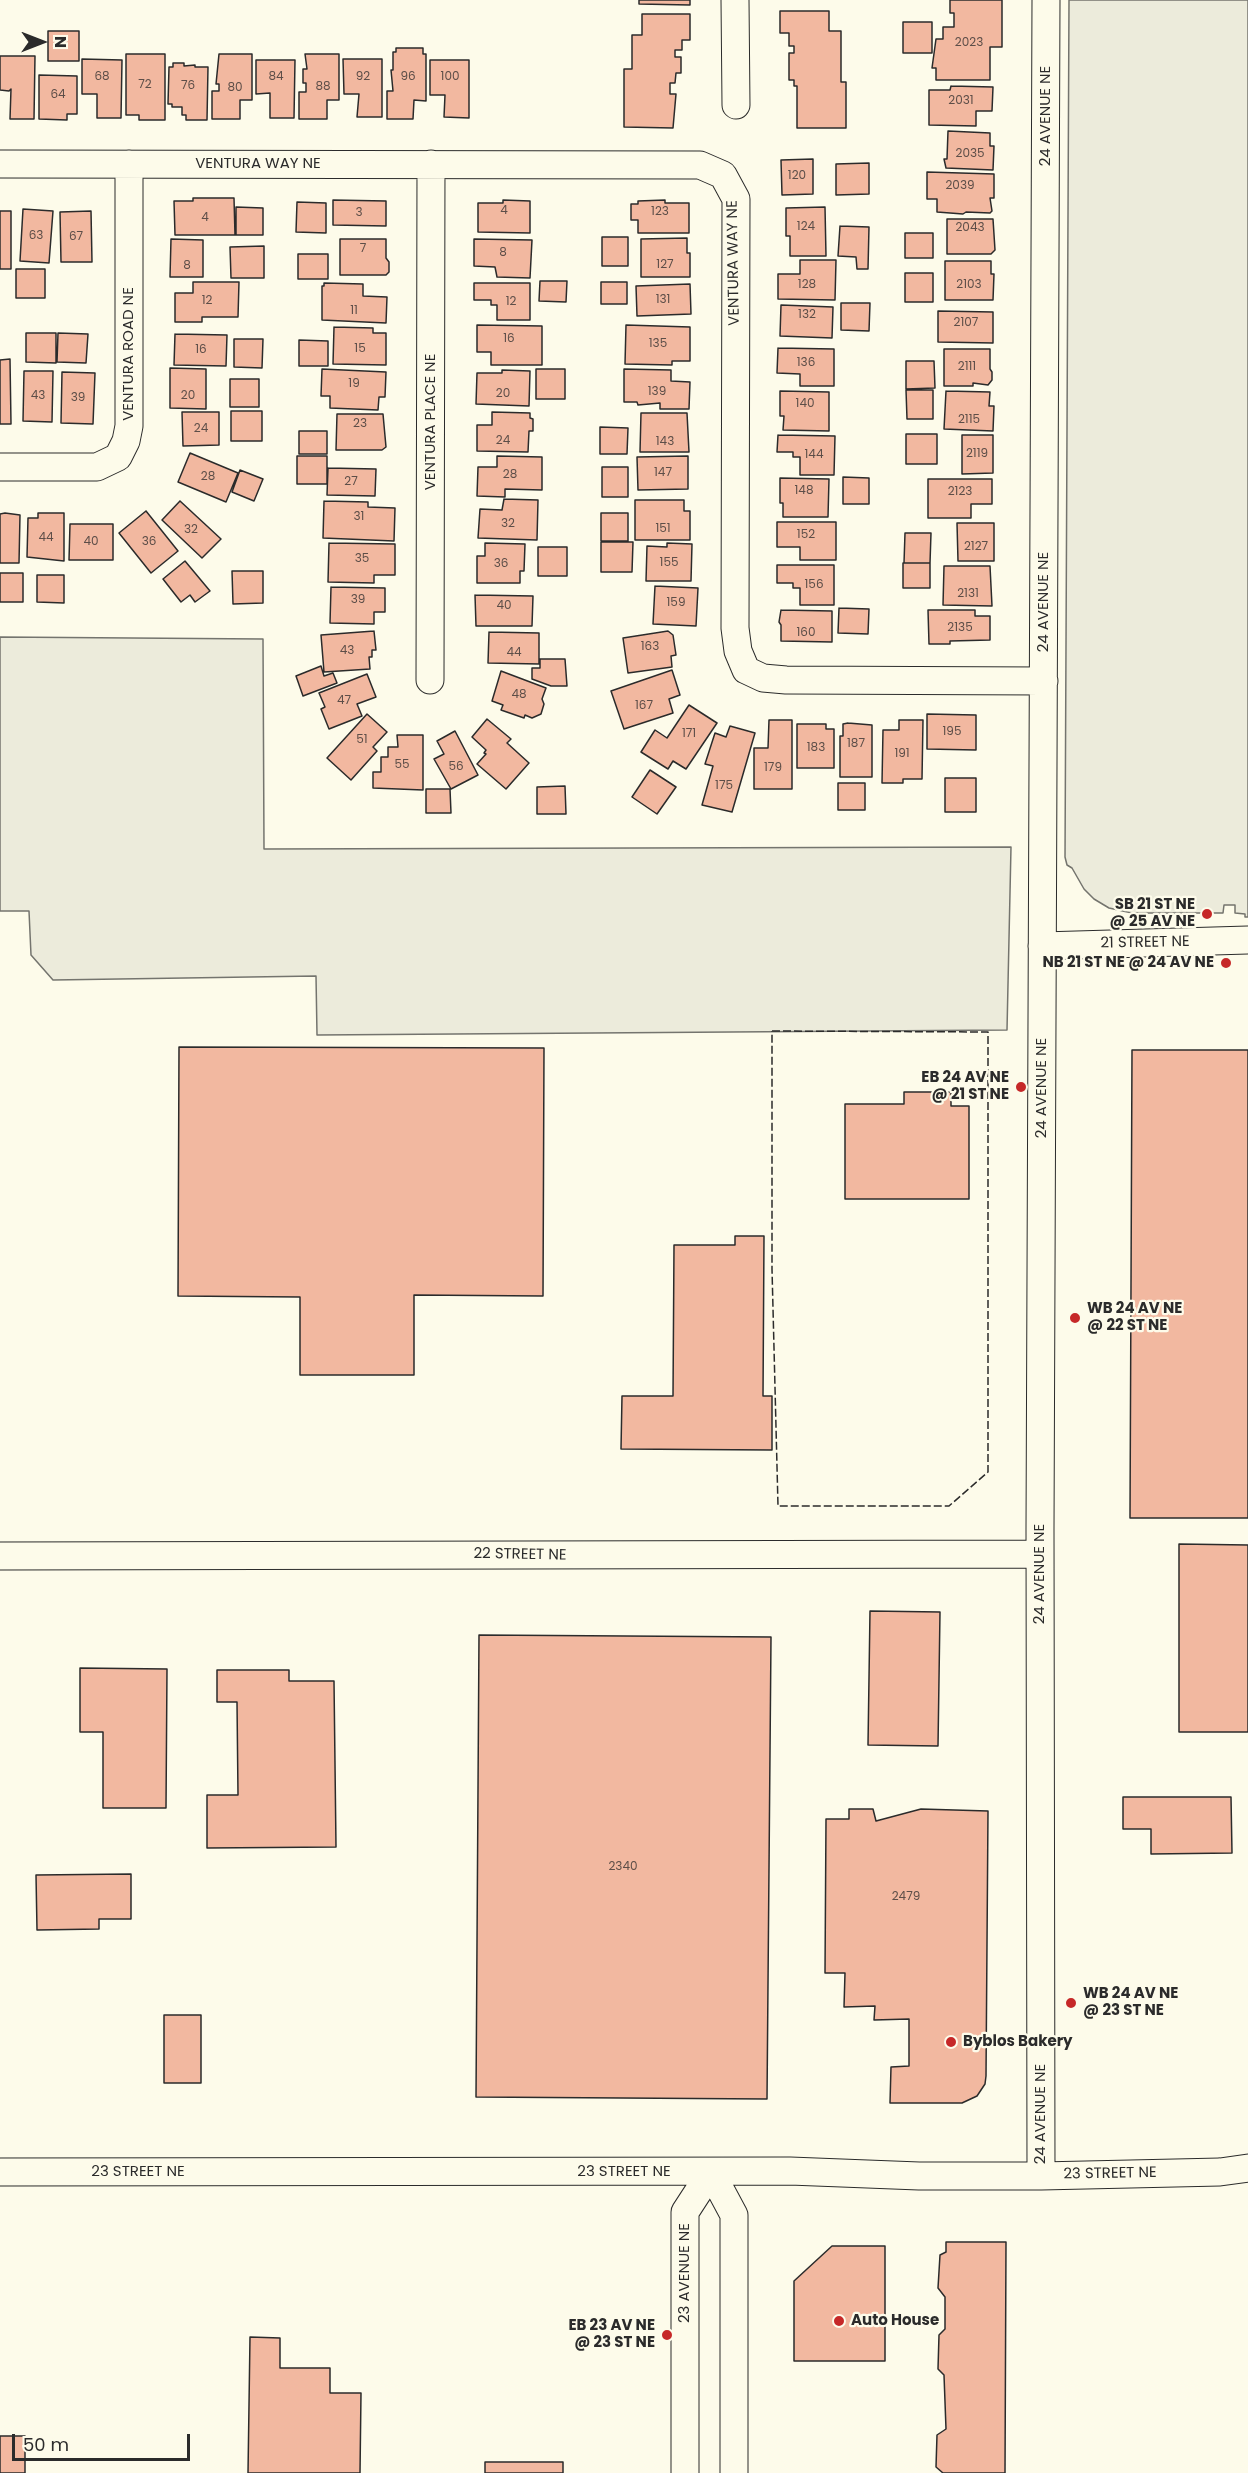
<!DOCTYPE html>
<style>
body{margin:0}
#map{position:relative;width:1248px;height:2473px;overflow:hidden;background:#fdfbea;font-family:Poppins,sans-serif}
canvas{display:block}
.north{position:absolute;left:12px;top:12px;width:60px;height:60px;-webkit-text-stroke:4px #fdfbea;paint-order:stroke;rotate:90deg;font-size:16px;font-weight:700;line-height:24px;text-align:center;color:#2b2b2b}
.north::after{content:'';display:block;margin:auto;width:21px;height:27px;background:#2b2b2b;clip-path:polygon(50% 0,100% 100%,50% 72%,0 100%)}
.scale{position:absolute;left:12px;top:2434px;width:178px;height:27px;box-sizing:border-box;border:3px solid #2b2b2b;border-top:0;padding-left:8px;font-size:18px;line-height:21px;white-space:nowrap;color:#2b2b2b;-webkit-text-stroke:4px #fdfbea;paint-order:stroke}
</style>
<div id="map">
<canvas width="1248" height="2473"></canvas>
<div class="north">N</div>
<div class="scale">50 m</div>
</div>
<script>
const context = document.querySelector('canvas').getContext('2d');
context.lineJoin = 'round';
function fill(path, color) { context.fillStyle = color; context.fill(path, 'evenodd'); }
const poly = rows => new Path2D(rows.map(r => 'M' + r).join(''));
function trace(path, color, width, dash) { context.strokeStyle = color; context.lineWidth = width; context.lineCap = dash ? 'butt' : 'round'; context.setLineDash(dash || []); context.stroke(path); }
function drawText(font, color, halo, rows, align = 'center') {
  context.font = font + ' Poppins,sans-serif'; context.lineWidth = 4.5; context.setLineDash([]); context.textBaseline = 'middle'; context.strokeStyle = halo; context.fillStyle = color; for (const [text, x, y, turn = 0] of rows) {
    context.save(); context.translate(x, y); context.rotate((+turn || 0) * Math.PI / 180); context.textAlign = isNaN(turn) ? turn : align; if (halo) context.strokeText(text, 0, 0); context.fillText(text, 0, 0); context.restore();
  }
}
const green = poly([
 [1069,0,1248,0,1248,917,1245,917,1245,914,1235,913,1235,905,1224,905,1223,913,1132,913,1109,908,1094,899,1084,889,1072,868,1067,865,1065,857,1069,0],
 [0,637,263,639,264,849,1011,847,1007,1030,317,1035,316,976,53,980,31,955,29,911,0,911,0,637]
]);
fill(green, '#ecebdb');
trace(green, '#74746e', 1.5);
const building = poly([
 [639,0,690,0,690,5,639,4,639,0],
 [950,0,1002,0,1002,47,990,47,990,80,936,80,936,68,932,68,936,39,943,39,943,27,954,27,954,13,950,13,950,0],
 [780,11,829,11,829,31,841,31,841,82,846,82,846,128,797,128,797,86,794,86,794,80,789,80,789,53,794,53,794,46,789,46,789,33,780,33,780,11],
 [642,14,690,14,690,40,682,40,682,50,675,50,675,57,681,57,681,73,676,73,675,83,670,83,670,94,676,94,673,128,624,127,624,69,632,69,632,35,642,35,642,14],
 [903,22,932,22,932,53,903,53,903,22],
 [48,31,79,31,79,61,48,61,48,31],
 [396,48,423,48,423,54,426,54,426,101,414,100,413,119,387,119,387,91,393,91,391,70,393,70,393,52,396,52,396,48],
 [126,54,165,54,165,120,139,120,139,115,126,115,126,54],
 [219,54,252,54,252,100,240,100,240,119,212,119,212,91,219,91,219,84,216,84,219,54],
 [305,54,339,54,339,100,327,100,327,119,299,119,299,92,306,92,306,83,303,83,303,69,307,69,305,54],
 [0,56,35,56,34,119,10,119,11,89,9,91,0,90,0,56],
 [82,59,122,60,121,118,97,118,97,94,82,94,82,59],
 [343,59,382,59,382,117,357,117,359,94,344,94,343,59],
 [256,60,295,60,294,118,270,118,270,93,256,94,256,60],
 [430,60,469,60,469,118,444,117,445,95,430,95,430,60],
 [173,63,184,63,184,66,195,65,195,67,208,67,207,120,186,120,186,115,182,115,182,107,172,107,172,104,168,104,169,67,173,67,173,63],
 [39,75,77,76,77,114,67,114,67,120,39,119,39,75],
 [951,86,993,87,992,111,976,111,976,126,929,125,929,90,950,90,951,86],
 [948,131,990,133,990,146,994,146,993,170,946,168,944,159,947,159,948,131],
 [813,159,813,194,782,195,781,160,813,159],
 [869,163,869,194,836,195,836,164,869,163],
 [927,172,994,174,994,198,990,198,992,211,990,213,966,212,963,214,937,212,937,199,927,199,927,172],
 [193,198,234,198,235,235,175,235,174,201,193,201,193,198],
 [333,200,386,201,386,226,333,225,333,200],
 [503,200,530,201,530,233,478,232,478,203,503,203,503,200],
 [665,200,665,203,689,203,689,233,638,233,638,220,631,220,631,204,638,204,638,201,665,200],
 [297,202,326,203,326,233,296,232,297,202],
 [236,207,263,208,263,235,236,235,236,207],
 [825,207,826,256,790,256,790,236,786,236,786,208,825,207],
 [23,209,53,211,49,263,20,261,23,209],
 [0,211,11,211,11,269,0,269,0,211],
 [91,211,92,262,61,262,60,212,91,211],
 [947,219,993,219,995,250,991,254,947,254,947,219],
 [840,226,869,227,868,269,857,269,856,257,838,256,840,226],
 [905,233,933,233,933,258,905,258,905,233],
 [602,237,628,237,628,266,602,266,602,237],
 [687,238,687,253,690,253,690,277,641,277,641,239,687,238],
 [171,239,203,240,203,277,170,277,171,239],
 [340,239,386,239,386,258,389,262,389,272,386,275,340,275,340,239],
 [474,239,532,240,530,278,497,277,495,267,474,266,474,239],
 [264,246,264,278,231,278,230,247,264,246],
 [298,254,328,254,328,279,298,279,298,254],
 [800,260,836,260,835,300,778,299,778,274,800,274,800,260],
 [945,261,991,261,991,274,994,274,993,300,945,300,945,261],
 [16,269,45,269,45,298,16,298,16,269],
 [905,273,933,273,933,302,905,302,905,273],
 [540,281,567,281,566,302,539,301,540,281],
 [193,282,239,282,238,317,202,317,202,322,175,322,175,293,193,293,193,282],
 [601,282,627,282,627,304,601,304,601,282],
 [324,283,363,284,363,296,387,297,386,323,322,320,322,286,324,286,324,283],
 [474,283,530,283,530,320,497,320,497,305,491,305,491,300,474,300,474,283],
 [690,284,691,314,637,316,636,286,690,284],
 [841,303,870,303,869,331,841,330,841,303],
 [781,305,833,307,832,338,780,336,781,305],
 [938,311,993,312,993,343,938,342,938,311],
 [477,325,542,326,542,365,491,365,491,352,477,352,477,325],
 [626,325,690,327,690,361,672,361,672,365,625,364,626,325],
 [334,327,373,328,373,333,386,333,386,365,333,364,334,327],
 [26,333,56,333,56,363,26,362,26,333],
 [58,333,88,334,86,363,57,362,58,333],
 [175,334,227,335,226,366,174,365,175,334],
 [234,339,263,339,262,368,234,367,234,339],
 [299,340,328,341,328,366,299,366,299,340],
 [778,348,834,349,834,386,800,386,800,374,777,373,778,348],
 [944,349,990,349,990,369,992,372,992,380,988,385,973,383,973,386,944,386,944,349],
 [10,359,11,424,0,424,0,360,10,359],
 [906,361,934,361,935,388,906,389,906,361],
 [170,368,206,369,206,409,170,408,170,368],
 [322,369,386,372,385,397,379,397,378,410,330,408,330,396,321,396,322,369],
 [536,369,565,369,565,399,536,399,536,369],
 [624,369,671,370,671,381,690,382,689,409,660,409,660,403,638,405,637,402,624,402,624,369],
 [502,370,530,371,529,406,476,404,477,373,502,373,502,370],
 [24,371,53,371,52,422,23,421,24,371],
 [62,372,95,373,93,424,61,423,62,372],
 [230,379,259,379,259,407,230,407,230,379],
 [906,390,933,390,933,419,907,419,906,390],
 [780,391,829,392,829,431,783,430,784,416,780,416,780,391],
 [946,391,990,392,989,406,994,406,993,431,944,429,946,391],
 [231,411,262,411,262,441,231,441,231,411],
 [182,412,219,412,219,445,183,446,182,412],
 [492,412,530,413,530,418,533,419,533,431,529,431,528,452,477,451,477,425,492,425,492,412],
 [641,413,687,413,689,452,640,452,641,413],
 [337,414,383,414,386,447,382,450,336,450,337,414],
 [600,427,628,428,627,454,600,454,600,427],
 [299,431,327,431,327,454,299,454,299,431],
 [906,434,937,434,937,464,906,464,906,434],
 [778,435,835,436,834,475,800,475,800,457,793,457,793,452,777,452,778,435],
 [962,435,993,435,993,473,962,474,962,435],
 [190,453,238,473,226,502,178,482,190,453],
 [297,456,327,456,327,484,297,484,297,456],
 [497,456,542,457,542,490,505,489,505,497,477,496,478,467,497,467,497,456],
 [688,456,688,489,638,490,637,457,688,456],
 [602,467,628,467,628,497,602,497,602,467],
 [328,468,376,469,375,496,327,495,328,468],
 [240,470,263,479,254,501,232,492,240,470],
 [843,477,869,478,869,504,843,504,843,477],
 [780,478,829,479,828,517,783,517,783,503,780,503,780,478],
 [928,479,992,479,992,504,971,504,971,518,928,518,928,479],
 [504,499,538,500,537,540,478,538,480,509,502,510,504,499],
 [635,500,684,500,684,511,690,511,690,540,635,540,635,500],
 [180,501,221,539,202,558,162,520,180,501],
 [324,501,368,502,368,507,395,508,394,541,323,538,324,501],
 [146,511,178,551,151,573,119,533,146,511],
 [5,513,20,515,19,563,0,563,0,514,5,513],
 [38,513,64,513,64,561,27,557,28,518,38,518,38,513],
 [601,513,628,513,628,541,601,541,601,513],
 [777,522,836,522,836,560,800,560,800,547,777,547,777,522],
 [957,523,994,523,994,561,958,561,957,523],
 [70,524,113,524,113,560,69,560,70,524],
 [905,533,931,533,930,563,904,563,905,533],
 [601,542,633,542,632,572,601,572,601,542],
 [329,543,395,544,395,575,374,575,374,583,328,582,329,543],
 [485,543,525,544,524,571,520,571,520,583,477,583,477,556,485,556,485,543],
 [667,543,692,544,691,581,646,581,647,546,667,547,667,543],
 [538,547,567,547,567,576,538,576,538,547],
 [185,561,210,591,195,602,190,595,181,602,163,579,185,561],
 [903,563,930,563,930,588,903,588,903,563],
 [777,565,834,565,834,605,800,605,800,588,793,588,793,583,777,583,777,565],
 [944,566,990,566,992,606,943,605,944,566],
 [232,571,263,571,263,603,233,604,232,571],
 [0,573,23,573,23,602,0,602,0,573],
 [37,575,64,575,64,603,37,602,37,575],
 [655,586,698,588,696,626,653,624,655,586],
 [331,587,385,588,385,612,374,612,374,624,330,623,331,587],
 [475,595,533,596,532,626,476,626,475,595],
 [839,608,869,609,868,634,838,633,839,608],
 [781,610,832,611,832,642,781,641,781,625,779,622,781,610],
 [928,610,975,610,975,616,990,616,990,640,950,641,950,644,929,644,928,610],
 [374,631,376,650,372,650,372,657,369,657,370,669,324,672,321,635,374,631],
 [668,631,673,635,676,655,671,656,672,667,628,673,623,638,668,631],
 [489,632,539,633,539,664,488,663,489,632],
 [540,659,565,659,567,686,551,686,532,679,532,668,540,668,540,659],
 [321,666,324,676,333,673,337,683,303,696,296,676,321,666],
 [672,670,680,695,669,699,673,713,624,729,611,691,672,670],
 [501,671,546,688,542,699,544,704,541,714,532,718,525,715,524,718,501,710,503,705,492,701,501,671],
 [367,674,376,697,357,704,362,716,329,729,321,709,325,707,319,693,367,674],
 [689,705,717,723,686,769,673,761,668,769,641,752,655,730,667,738,689,705],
 [367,714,387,732,373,747,377,751,351,780,327,758,367,714],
 [927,714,976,715,976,750,927,749,927,714],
 [487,719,511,739,507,743,529,763,506,789,477,764,486,754,484,753,486,750,472,737,487,719],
 [769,720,792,720,792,789,754,789,754,748,768,748,769,720],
 [899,720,923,720,922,779,903,779,903,783,882,783,883,730,899,730,899,720],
 [848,723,872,725,872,777,840,777,840,736,843,736,843,724,848,723],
 [797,724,826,724,826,729,834,729,834,768,797,768,797,724],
 [730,726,755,733,732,812,702,805,713,766,705,764,715,733,726,737,730,726],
 [455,731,478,775,451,789,434,759,444,754,437,741,455,731],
 [397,735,423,735,423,790,373,788,373,772,381,772,381,757,388,757,388,747,398,747,397,735],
 [650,770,676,787,657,814,632,797,650,770],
 [945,778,976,778,976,812,945,812,945,778],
 [838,783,865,783,865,810,838,810,838,783],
 [565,786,566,814,537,814,537,787,565,786],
 [426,789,450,789,451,813,426,813,426,789],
 [179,1047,544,1048,543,1296,414,1295,414,1375,300,1375,300,1297,178,1296,179,1047],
 [1132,1050,1248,1050,1248,1518,1130,1518,1132,1050],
 [904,1092,951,1092,951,1106,969,1106,969,1199,845,1199,845,1104,904,1104,904,1092],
 [735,1236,764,1236,763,1396,772,1396,772,1450,621,1449,622,1396,673,1396,674,1245,735,1245,735,1236],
 [1179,1544,1248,1545,1248,1732,1179,1732,1179,1544],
 [870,1611,940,1612,938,1746,868,1745,870,1611],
 [479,1635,771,1637,767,2099,476,2097,479,1635],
 [80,1668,167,1669,166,1808,103,1808,103,1732,80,1732,80,1668],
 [217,1670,289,1670,289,1681,334,1681,336,1847,207,1848,207,1795,238,1795,237,1702,217,1702,217,1670],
 [1123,1797,1231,1797,1232,1853,1151,1854,1151,1829,1123,1829,1123,1797],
 [849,1809,873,1809,876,1821,921,1809,988,1811,986,2076,985,2084,977,2096,962,2103,890,2103,891,2067,909,2066,909,2019,874,2020,875,2006,844,2007,845,1973,825,1973,826,1819,849,1819,849,1809],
 [131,1874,131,1919,99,1919,99,1929,37,1930,36,1875,131,1874],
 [164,2015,201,2015,201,2083,164,2083,164,2015],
 [946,2242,1006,2242,1005,2473,943,2473,936,2467,937,2435,946,2429,944,2375,938,2369,939,2335,945,2329,945,2297,938,2288,940,2255,946,2252,946,2242],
 [832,2246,885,2246,885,2361,794,2361,794,2281,832,2246],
 [250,2337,280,2338,280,2368,330,2368,330,2393,361,2393,360,2473,248,2473,250,2337],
 [0,2436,25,2436,25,2473,0,2473,0,2436],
 [485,2462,563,2462,563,2473,485,2473,485,2462]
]);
fill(building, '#f2b8a0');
trace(building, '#2b2b2b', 1.5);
const minor = poly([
 [735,0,736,105],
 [0,164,700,165,723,175,736,199,735,628,738,651,746,670,763,678,786,680,1044,681],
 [0,467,97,467,118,457,126,441,129,426,129,164],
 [430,680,431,164],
 [1042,946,1248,940],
 [0,1556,1040,1554],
 [0,2172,790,2171,919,2176,1041,2176,1220,2172,1248,2168],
 [711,2172,734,2215,734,2473],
 [1041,2176,1040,1530,1046,0],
 [685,2473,685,2212,711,2172]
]);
trace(minor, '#2b2b2b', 29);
trace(minor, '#fdfbea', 27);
trace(poly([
 [772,1031,988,1032,988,1472,949,1506,778,1506,772,1269,772,1031]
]), '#2b2b2b', 1.5, [8, 3]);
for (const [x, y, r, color] of [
 [1207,914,6,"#c62828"],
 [1226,963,6,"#c62828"],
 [1021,1087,6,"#c62828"],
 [1075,1318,6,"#c62828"],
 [1071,2003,6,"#c62828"],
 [951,2042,6,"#c62828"],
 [839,2321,6,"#c62828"],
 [667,2335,6,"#c62828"]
]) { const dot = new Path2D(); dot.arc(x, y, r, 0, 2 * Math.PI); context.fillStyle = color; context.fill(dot); trace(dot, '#fdfbea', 2); }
drawText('12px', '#5d4e48', null, [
 ["2023",969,43],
 ["68",102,77],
 ["84",276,77],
 ["92",363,77],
 ["96",408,77],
 ["100",450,77],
 ["72",145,85],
 ["76",188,86],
 ["88",323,87],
 ["80",235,88],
 ["64",58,95],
 ["2031",961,101],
 ["2035",970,154],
 ["120",797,176],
 ["2039",960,186],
 ["4",504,211],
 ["123",660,212],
 ["3",359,213],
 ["4",205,218],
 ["124",806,227],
 ["2043",970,228],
 ["63",36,236],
 ["67",76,237],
 ["7",363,249],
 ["8",503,253],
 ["127",665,265],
 ["8",187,266],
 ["128",807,285],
 ["2103",969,285],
 ["131",663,300],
 ["12",207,301],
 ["12",511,302],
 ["11",354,311],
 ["132",807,315],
 ["2107",966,323],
 ["16",509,339],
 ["135",658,344],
 ["15",360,349],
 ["16",201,350],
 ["136",806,363],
 ["2111",967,367],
 ["19",354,384],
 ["139",657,392],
 ["20",503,394],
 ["43",38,396],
 ["20",188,396],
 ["39",78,398],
 ["140",805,404],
 ["2115",969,420],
 ["23",360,424],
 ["24",201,429],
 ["24",503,441],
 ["143",665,442],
 ["2119",977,454],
 ["144",814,455],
 ["147",663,473],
 ["28",510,475],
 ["28",208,477],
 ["27",351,482],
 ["148",804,491],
 ["2123",960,492],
 ["31",359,517],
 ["32",508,524],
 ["151",663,529],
 ["32",191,530],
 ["152",806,535],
 ["44",46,538],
 ["40",91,542],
 ["36",149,542],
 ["2127",976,547],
 ["35",362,559],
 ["155",669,563],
 ["36",501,564],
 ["156",814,585],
 ["2131",968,594],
 ["39",358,600],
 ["159",676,603],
 ["40",504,606],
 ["2135",960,628],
 ["160",806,633],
 ["163",650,647],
 ["43",347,651],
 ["44",514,653],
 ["48",519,695],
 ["47",344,701],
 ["167",644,706],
 ["195",952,732],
 ["171",689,734],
 ["51",362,740],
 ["187",856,744],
 ["183",816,748],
 ["191",902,754],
 ["55",402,765],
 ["56",456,767],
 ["179",773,768],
 ["175",724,786],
 ["2340",623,1867],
 ["2479",906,1897]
]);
drawText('15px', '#2b2b2b', '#fdfbea', [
 ["24 AVENUE NE",1046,116,-90],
 ["VENTURA WAY NE",258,164],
 ["VENTURA WAY NE",734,263,-91],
 ["VENTURA ROAD NE",129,354,-90],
 ["VENTURA PLACE NE",431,422,-90],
 ["24 AVENUE NE",1044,602,-90],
 ["21 STREET NE",1145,943,-1],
 ["24 AVENUE NE",1042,1088,-90],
 ["22 STREET NE",520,1555,1],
 ["24 AVENUE NE",1040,1574,-90],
 ["24 AVENUE NE",1041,2114,-90],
 ["23 STREET NE",138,2172],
 ["23 STREET NE",624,2172],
 ["23 STREET NE",1110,2174,-1],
 ["23 AVENUE NE",685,2273,-90]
]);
drawText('bold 15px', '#2b2b2b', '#fdfbea', [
 ["SB 21 ST NE",1195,905],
 ["@ 25 AV NE",1195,922],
 ["NB 21 ST NE @ 24 AV NE",1214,963],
 ["EB 24 AV NE",1009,1078],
 ["@ 21 ST NE",1009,1095],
 ["WB 24 AV NE",1087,1309,"left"],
 ["@ 22 ST NE",1087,1326,"left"],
 ["WB 24 AV NE",1083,1994,"left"],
 ["@ 23 ST NE",1083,2011,"left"],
 ["Byblos Bakery",963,2042,"left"],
 ["Auto House",851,2321,"left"],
 ["EB 23 AV NE",655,2326],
 ["@ 23 ST NE",655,2343]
], 'right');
</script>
